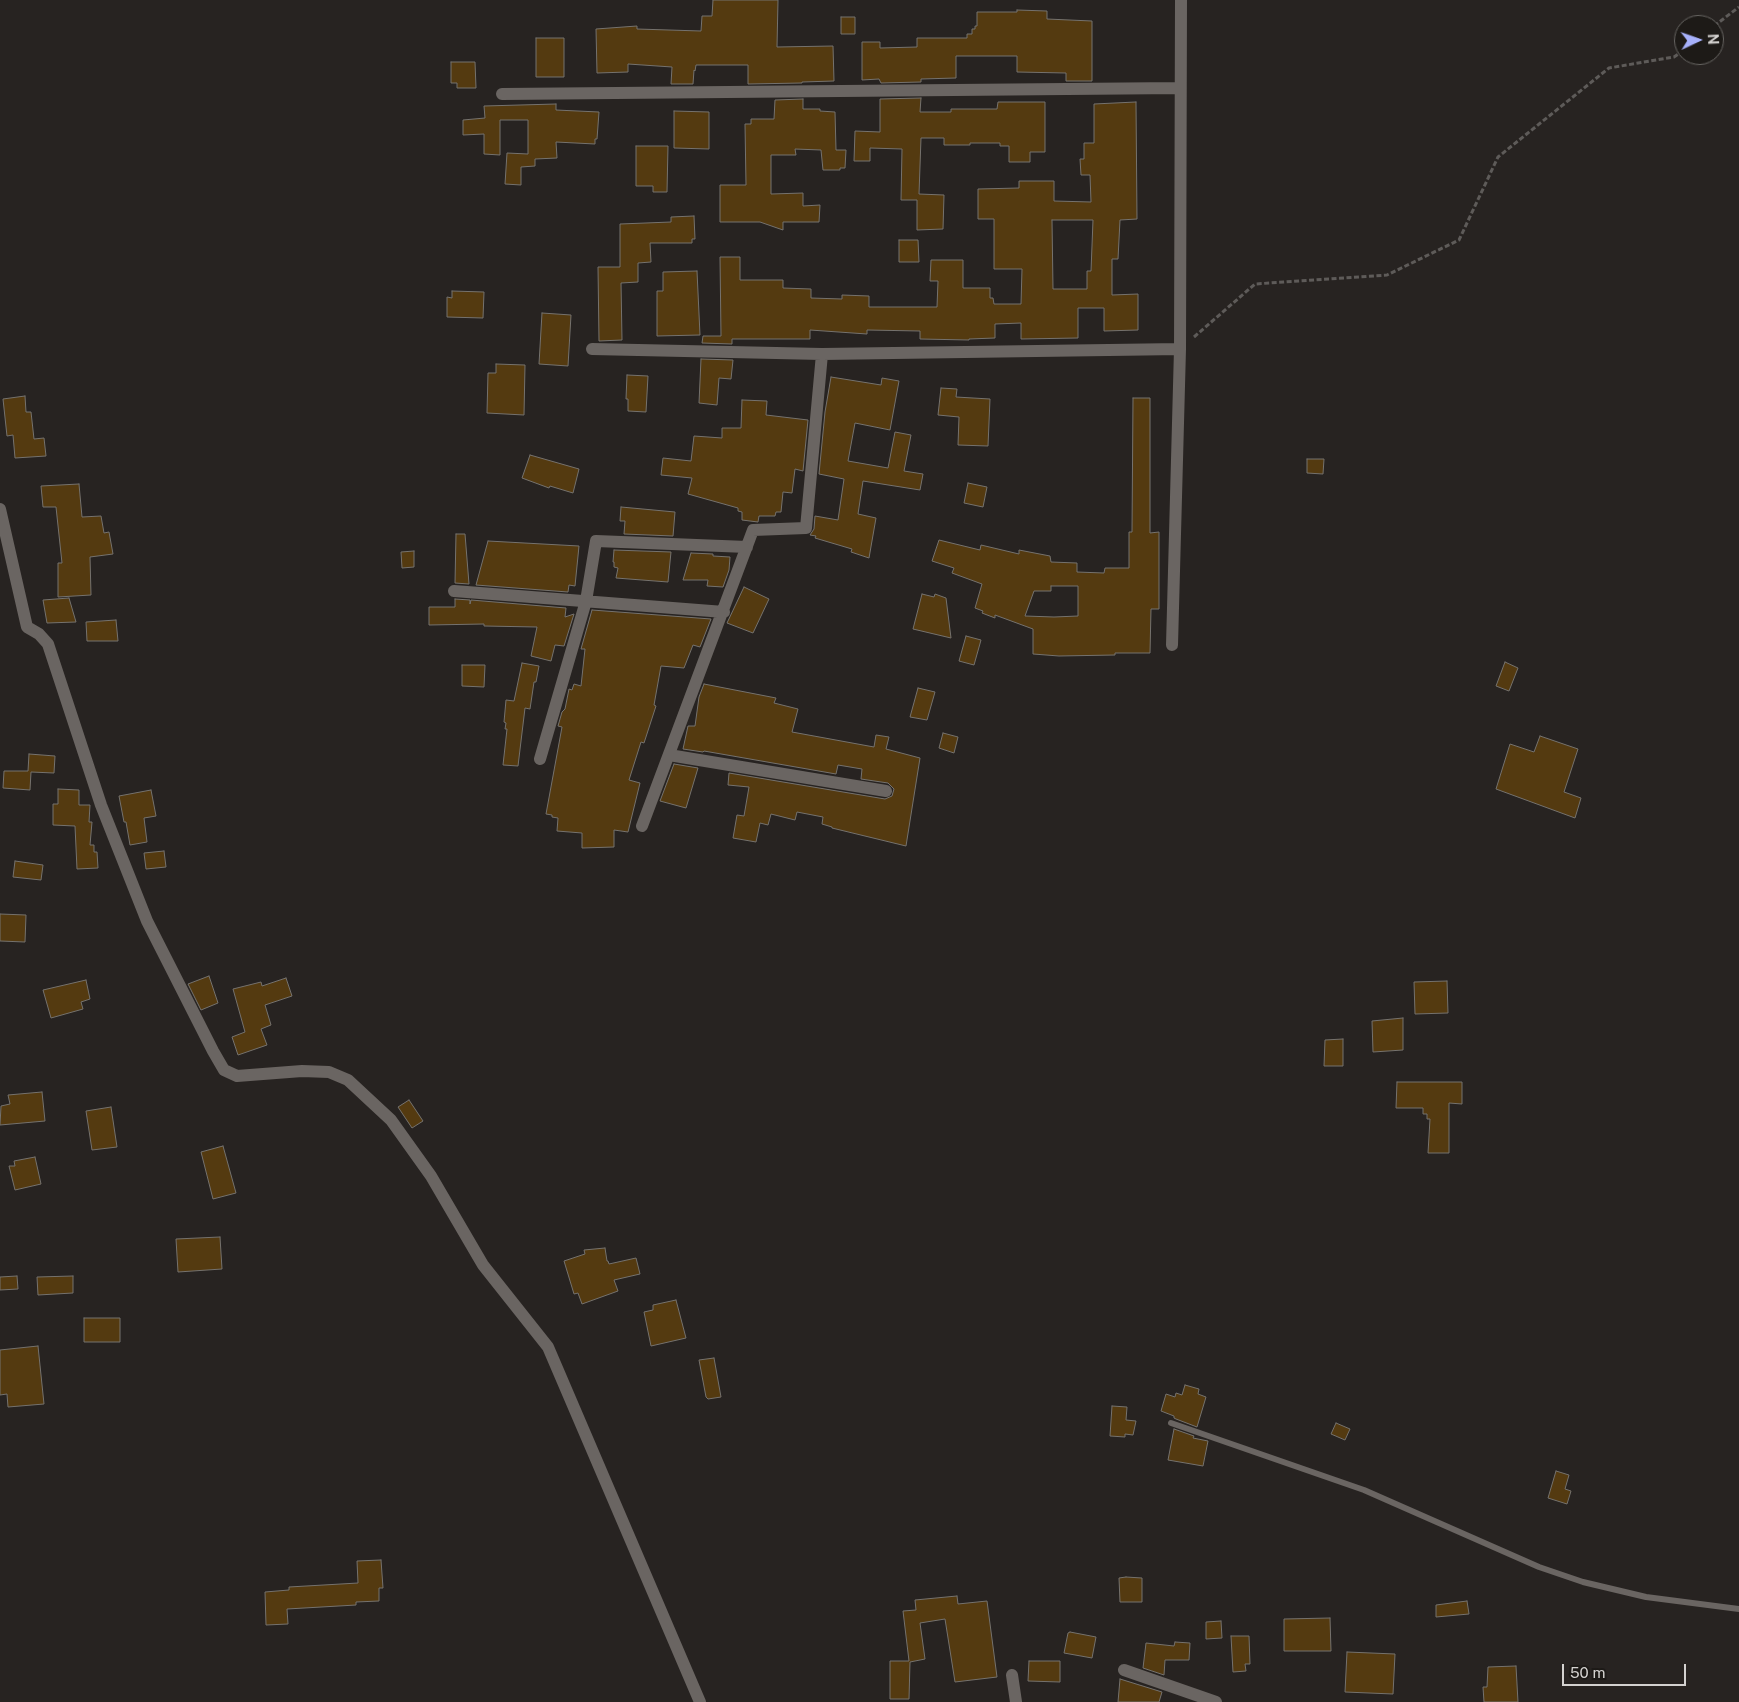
<!DOCTYPE html>
<style>
body{margin:0}
#map{position:relative;width:1739px;height:1702px;overflow:hidden;background:#272321;font-family:"Public Sans",sans-serif}
canvas{display:block}
.north{position:absolute;left:1674px;top:15px;width:50px;height:50px;box-sizing:border-box;background:#1d1a17;border:1px solid #666461;border-radius:50%;rotate:87deg;font-size:14px;font-weight:700;line-height:20px;text-align:center;color:#d4d2d0}
.north::after{content:'';display:block;margin:auto;width:18px;height:22px;background:#a7b1fc;clip-path:polygon(50% 0,100% 100%,50% 72%,0 100%)}
.scale{position:absolute;left:1562px;top:1664px;width:124px;height:22px;box-sizing:border-box;border:2px solid #d4d2d0;border-top:0;padding-left:6px;font-size:15px;line-height:18px;white-space:nowrap;color:#d4d2d0;-webkit-text-stroke:4px #1d1a17;paint-order:stroke}
</style>
<div id="map">
<canvas width="1739" height="1702"></canvas>
<div class="north">N</div>
<div class="scale">50 m</div>
</div>
<script>
const context = document.querySelector('canvas').getContext('2d');
context.lineJoin = 'round';
function fill(path, color) { context.fillStyle = color; context.fill(path, 'evenodd'); }
const poly = rows => new Path2D(rows.map(r => 'M' + r).join(''));
function trace(path, color, width, dash) { context.strokeStyle = color; context.lineWidth = width; context.lineCap = dash ? 'butt' : 'round'; context.setLineDash(dash || []); context.stroke(path); }
const building = poly([
 [713,0,778,0,777,47,833,46,834,81,802,82,802,83,748,84,748,65,696,65,695,71,694,70,693,84,671,84,672,67,628,64,628,72,597,73,596,29,637,26,637,29,701,31,702,16,712,16,713,0],
 [1017,10,1047,11,1047,19,1092,21,1092,81,1066,81,1066,73,1017,72,1017,56,956,56,956,78,921,79,921,82,881,83,879,79,862,80,862,42,880,42,880,48,917,47,917,38,967,38,967,34,972,34,972,29,975,29,975,26,977,26,977,12,1017,12,1017,10],
 [841,17,855,17,855,34,841,34,841,17],
 [536,38,564,38,564,77,536,77,536,38],
 [451,62,475,62,476,88,457,88,457,83,451,83,451,62],
 [921,98,920,112,951,112,951,109,997,109,998,102,1045,102,1045,152,1030,152,1030,162,1009,162,1009,146,1000,146,1000,143,970,143,970,145,944,145,944,138,921,138,919,194,944,195,943,229,917,230,917,200,901,200,902,149,870,148,870,161,854,161,855,131,880,132,880,99,921,98],
 [803,99,803,109,820,109,820,111,835,112,836,150,846,150,845,168,840,168,840,170,823,170,821,150,795,149,796,155,771,155,771,194,803,193,803,206,820,205,819,222,783,222,783,230,760,222,720,222,720,185,746,185,745,124,751,124,751,119,774,119,775,100,803,99],
 [1136,102,1137,219,1120,220,1118,259,1112,259,1112,295,1138,294,1138,330,1104,331,1104,308,1078,308,1078,338,1021,339,1021,323,995,324,995,338,969,339,969,340,920,339,920,331,867,330,867,334,810,330,810,339,732,339,732,344,702,343,703,336,721,336,720,257,740,257,740,280,783,280,783,288,811,289,811,298,842,299,842,295,869,296,869,307,937,307,938,281,930,281,931,260,963,260,963,288,990,288,990,298,993,298,994,304,1021,304,1022,269,994,269,994,219,978,219,978,189,1019,188,1019,181,1054,181,1054,201,1091,202,1090,175,1081,175,1080,159,1084,159,1084,143,1094,143,1094,104,1136,102],
 [1052,220,1093,220,1091,271,1087,271,1087,289,1053,289,1052,220],
 [556,104,556,110,599,112,597,139,595,139,595,144,556,142,557,158,535,159,535,166,521,167,521,185,505,184,507,153,528,154,528,120,500,120,500,155,484,154,484,134,463,135,463,120,485,118,484,106,556,104],
 [674,111,709,112,709,149,674,148,674,111],
 [636,146,668,146,667,192,653,192,653,186,636,186,636,146],
 [694,216,695,239,692,239,692,243,650,243,651,262,638,263,638,282,621,283,622,340,599,341,598,267,620,267,620,224,671,222,671,217,694,216],
 [899,240,918,240,919,262,899,262,899,240],
 [697,271,700,335,657,336,657,291,663,291,663,272,697,271],
 [452,291,484,292,483,318,447,317,447,297,452,298,452,291],
 [542,313,571,315,568,366,539,364,542,313],
 [701,359,733,360,731,379,719,378,717,405,699,403,701,359],
 [496,364,525,365,524,415,487,413,488,373,496,373,496,364],
 [627,375,648,376,646,412,628,411,628,399,626,399,627,375],
 [831,377,881,385,882,378,899,381,890,430,855,423,848,461,888,468,895,432,911,435,904,471,923,474,920,490,863,481,858,514,876,518,869,558,851,552,852,549,815,538,816,536,810,535,814,529,815,516,838,520,844,479,819,474,825,412,831,377],
 [941,388,957,389,956,397,990,399,988,446,958,445,959,417,938,415,941,388],
 [25,396,26,412,31,412,34,439,44,438,46,456,15,458,13,435,7,436,3,399,25,396],
 [1133,398,1150,398,1150,533,1159,532,1159,609,1151,609,1150,653,1115,653,1115,655,1059,656,1033,654,1033,629,995,615,995,618,982,613,983,611,975,608,982,584,952,573,954,568,932,561,939,540,980,550,981,545,1019,554,1019,550,1050,556,1051,562,1077,563,1077,572,1104,573,1105,568,1129,568,1129,532,1132,532,1133,398],
 [1051,586,1078,586,1078,616,1054,617,1025,616,1034,591,1051,591,1051,586],
 [742,400,767,401,766,415,808,420,803,471,795,469,792,493,783,492,781,512,776,512,775,516,759,516,758,522,742,520,742,512,738,511,738,508,688,494,692,478,661,475,663,458,691,461,694,436,722,438,722,428,741,428,742,400],
 [530,455,579,469,573,493,550,486,549,488,522,478,530,455],
 [1307,459,1324,459,1323,474,1307,473,1307,459],
 [968,483,987,487,983,507,964,503,968,483],
 [79,484,82,517,101,516,104,533,109,532,113,554,90,557,91,595,58,597,58,563,62,563,56,507,43,507,41,486,79,484],
 [621,507,675,512,673,536,624,534,625,521,620,521,621,507],
 [456,534,465,534,469,584,455,583,456,534],
 [488,541,579,546,575,586,569,585,568,592,476,585,488,541],
 [614,550,671,552,668,582,616,578,618,568,614,567,614,562,613,562,614,550],
 [414,551,414,567,402,568,401,552,414,551],
 [691,553,713,554,713,556,730,557,729,570,723,587,707,586,708,580,683,580,691,553],
 [744,587,769,599,753,633,727,623,744,587],
 [922,594,934,597,935,594,946,598,951,638,913,629,922,594],
 [69,598,76,622,47,623,43,600,69,598],
 [455,599,470,600,470,604,471,600,566,608,565,617,574,614,564,646,555,645,551,661,531,656,537,627,484,626,484,624,429,625,429,607,455,607,455,599],
 [592,610,711,619,700,647,693,645,684,668,661,666,654,705,656,706,644,743,641,742,629,780,640,783,628,832,614,830,614,847,582,848,582,833,557,831,558,818,552,817,552,815,546,814,562,727,558,726,562,712,565,709,569,689,572,690,574,684,581,686,585,649,581,649,592,610],
 [116,620,118,641,87,641,86,622,116,620],
 [966,636,981,640,974,665,959,661,966,636],
 [1505,662,1518,668,1509,691,1496,686,1505,662],
 [522,663,539,666,536,682,534,682,530,709,525,708,518,766,503,765,507,729,505,729,506,723,504,722,506,700,514,701,522,663],
 [462,665,485,665,484,687,462,686,462,665],
 [704,684,776,698,774,703,798,709,792,732,874,747,876,735,889,737,886,749,920,758,906,846,832,828,832,827,822,824,823,817,797,812,795,820,771,814,768,825,760,823,756,842,733,838,737,815,744,816,749,787,728,785,729,773,885,799,892,796,894,789,888,783,861,779,862,769,838,765,836,774,704,751,703,752,683,749,688,726,695,726,699,697,704,684],
 [918,688,935,692,927,720,910,717,918,688],
 [943,733,958,737,954,753,939,748,943,733],
 [1540,736,1578,749,1564,792,1581,798,1575,818,1496,789,1510,744,1534,752,1540,736],
 [29,754,55,756,54,773,31,772,30,790,3,788,4,771,28,771,29,754],
 [674,764,698,768,686,808,660,801,674,764],
 [58,789,79,790,79,805,90,805,89,822,92,822,90,845,94,845,94,852,97,852,98,868,77,869,75,826,53,825,53,804,58,804,58,789],
 [151,790,156,816,144,818,147,842,130,845,126,822,124,822,119,796,151,790],
 [164,851,166,867,146,869,144,853,164,851],
 [15,861,43,865,41,880,13,877,15,861],
 [0,914,26,915,25,942,0,941,0,914],
 [209,976,218,1003,201,1010,188,984,209,976],
 [286,978,292,996,265,1005,271,1025,261,1029,267,1045,238,1055,232,1037,245,1032,233,989,261,982,262,986,286,978],
 [86,980,90,999,81,1002,83,1009,51,1018,43,990,86,980],
 [1447,981,1448,1013,1415,1014,1414,982,1447,981],
 [1403,1018,1403,1050,1373,1052,1372,1021,1403,1018],
 [1343,1039,1343,1066,1324,1066,1325,1040,1343,1039],
 [1397,1082,1462,1082,1462,1104,1449,1103,1449,1153,1428,1153,1430,1119,1427,1119,1427,1114,1423,1114,1423,1108,1396,1108,1397,1082],
 [42,1092,45,1121,0,1125,1,1106,10,1104,8,1095,42,1092],
 [409,1100,423,1121,412,1128,398,1107,409,1100],
 [111,1107,117,1147,92,1150,86,1111,111,1107],
 [223,1146,236,1193,213,1199,201,1152,223,1146],
 [35,1157,41,1184,15,1190,9,1166,15,1166,14,1161,35,1157],
 [220,1237,222,1269,178,1272,176,1239,220,1237],
 [605,1248,607,1261,608,1261,609,1264,636,1258,640,1274,614,1280,618,1291,582,1304,578,1293,574,1294,564,1261,585,1254,584,1250,605,1248],
 [17,1276,18,1289,0,1290,0,1277,17,1276],
 [73,1276,73,1293,38,1295,37,1277,73,1276],
 [676,1300,686,1338,651,1346,644,1312,653,1310,653,1305,676,1300],
 [84,1318,120,1318,120,1342,84,1342,84,1318],
 [38,1346,44,1404,8,1407,7,1394,0,1395,0,1350,38,1346],
 [714,1358,721,1397,708,1399,706,1397,699,1360,714,1358],
 [1185,1385,1199,1389,1198,1394,1206,1397,1197,1427,1176,1419,1174,1418,1174,1416,1161,1411,1166,1394,1175,1397,1176,1393,1182,1395,1185,1385],
 [1112,1406,1127,1407,1126,1420,1136,1421,1133,1435,1125,1434,1125,1437,1110,1436,1112,1406],
 [1336,1423,1350,1429,1345,1440,1331,1434,1336,1423],
 [1174,1429,1194,1436,1193,1438,1208,1441,1203,1466,1168,1460,1174,1429],
 [1556,1471,1569,1475,1565,1489,1571,1491,1567,1504,1548,1498,1556,1471],
 [381,1560,383,1588,379,1588,379,1601,356,1602,356,1605,287,1609,288,1624,266,1625,265,1592,289,1590,289,1587,358,1583,357,1561,381,1560],
 [1126,1577,1142,1578,1142,1602,1120,1602,1119,1578,1126,1577],
 [957,1596,958,1604,987,1601,997,1677,955,1682,945,1619,920,1623,925,1659,910,1662,909,1699,890,1699,890,1661,909,1661,903,1611,916,1610,915,1600,957,1596],
 [1467,1601,1469,1614,1436,1617,1436,1605,1467,1601],
 [1330,1618,1331,1651,1284,1651,1284,1619,1330,1618],
 [1221,1621,1222,1638,1206,1639,1206,1622,1221,1621],
 [1070,1632,1096,1637,1092,1658,1064,1653,1068,1633,1070,1632],
 [1231,1636,1249,1636,1250,1664,1245,1664,1246,1671,1233,1672,1231,1636],
 [1175,1642,1190,1643,1189,1660,1165,1660,1164,1675,1143,1668,1146,1643,1174,1646,1175,1642],
 [1347,1652,1395,1654,1393,1694,1345,1692,1347,1652],
 [1029,1661,1060,1661,1060,1682,1028,1681,1029,1661],
 [1516,1666,1518,1702,1484,1702,1483,1687,1487,1687,1488,1667,1516,1666],
 [1120,1679,1162,1692,1159,1702,1118,1702,1120,1679]
]);
fill(building, '#543a10');
trace(building, '#75726e', 1);
trace(poly([
 [1714,26,1739,7],
 [1194,337,1255,284,1387,275,1459,240,1498,157,1609,68,1674,57,1684,50]
]), '#5e5b59', 3, [5, 2.5]);
trace(poly([
 [1171,1423,1364,1490,1539,1567,1583,1582,1646,1597,1739,1609]
]), '#6a6562', 6);
trace(poly([
 [502,94,1180,88],
 [592,349,822,354,1180,349],
 [0,509,27,627,39,634,48,644,101,805,147,921,213,1051,224,1070,237,1076,302,1071,329,1072,348,1080,391,1120,431,1176,483,1265,548,1347,700,1702],
 [454,591,724,612],
 [1172,645,1180,349,1181,0],
 [669,755,886,791],
 [540,759,586,601,596,541,747,547],
 [642,826,753,530,806,528,822,354],
 [1124,1670,1216,1702],
 [1012,1675,1016,1702]
]), '#6a6562', 12);
</script>
